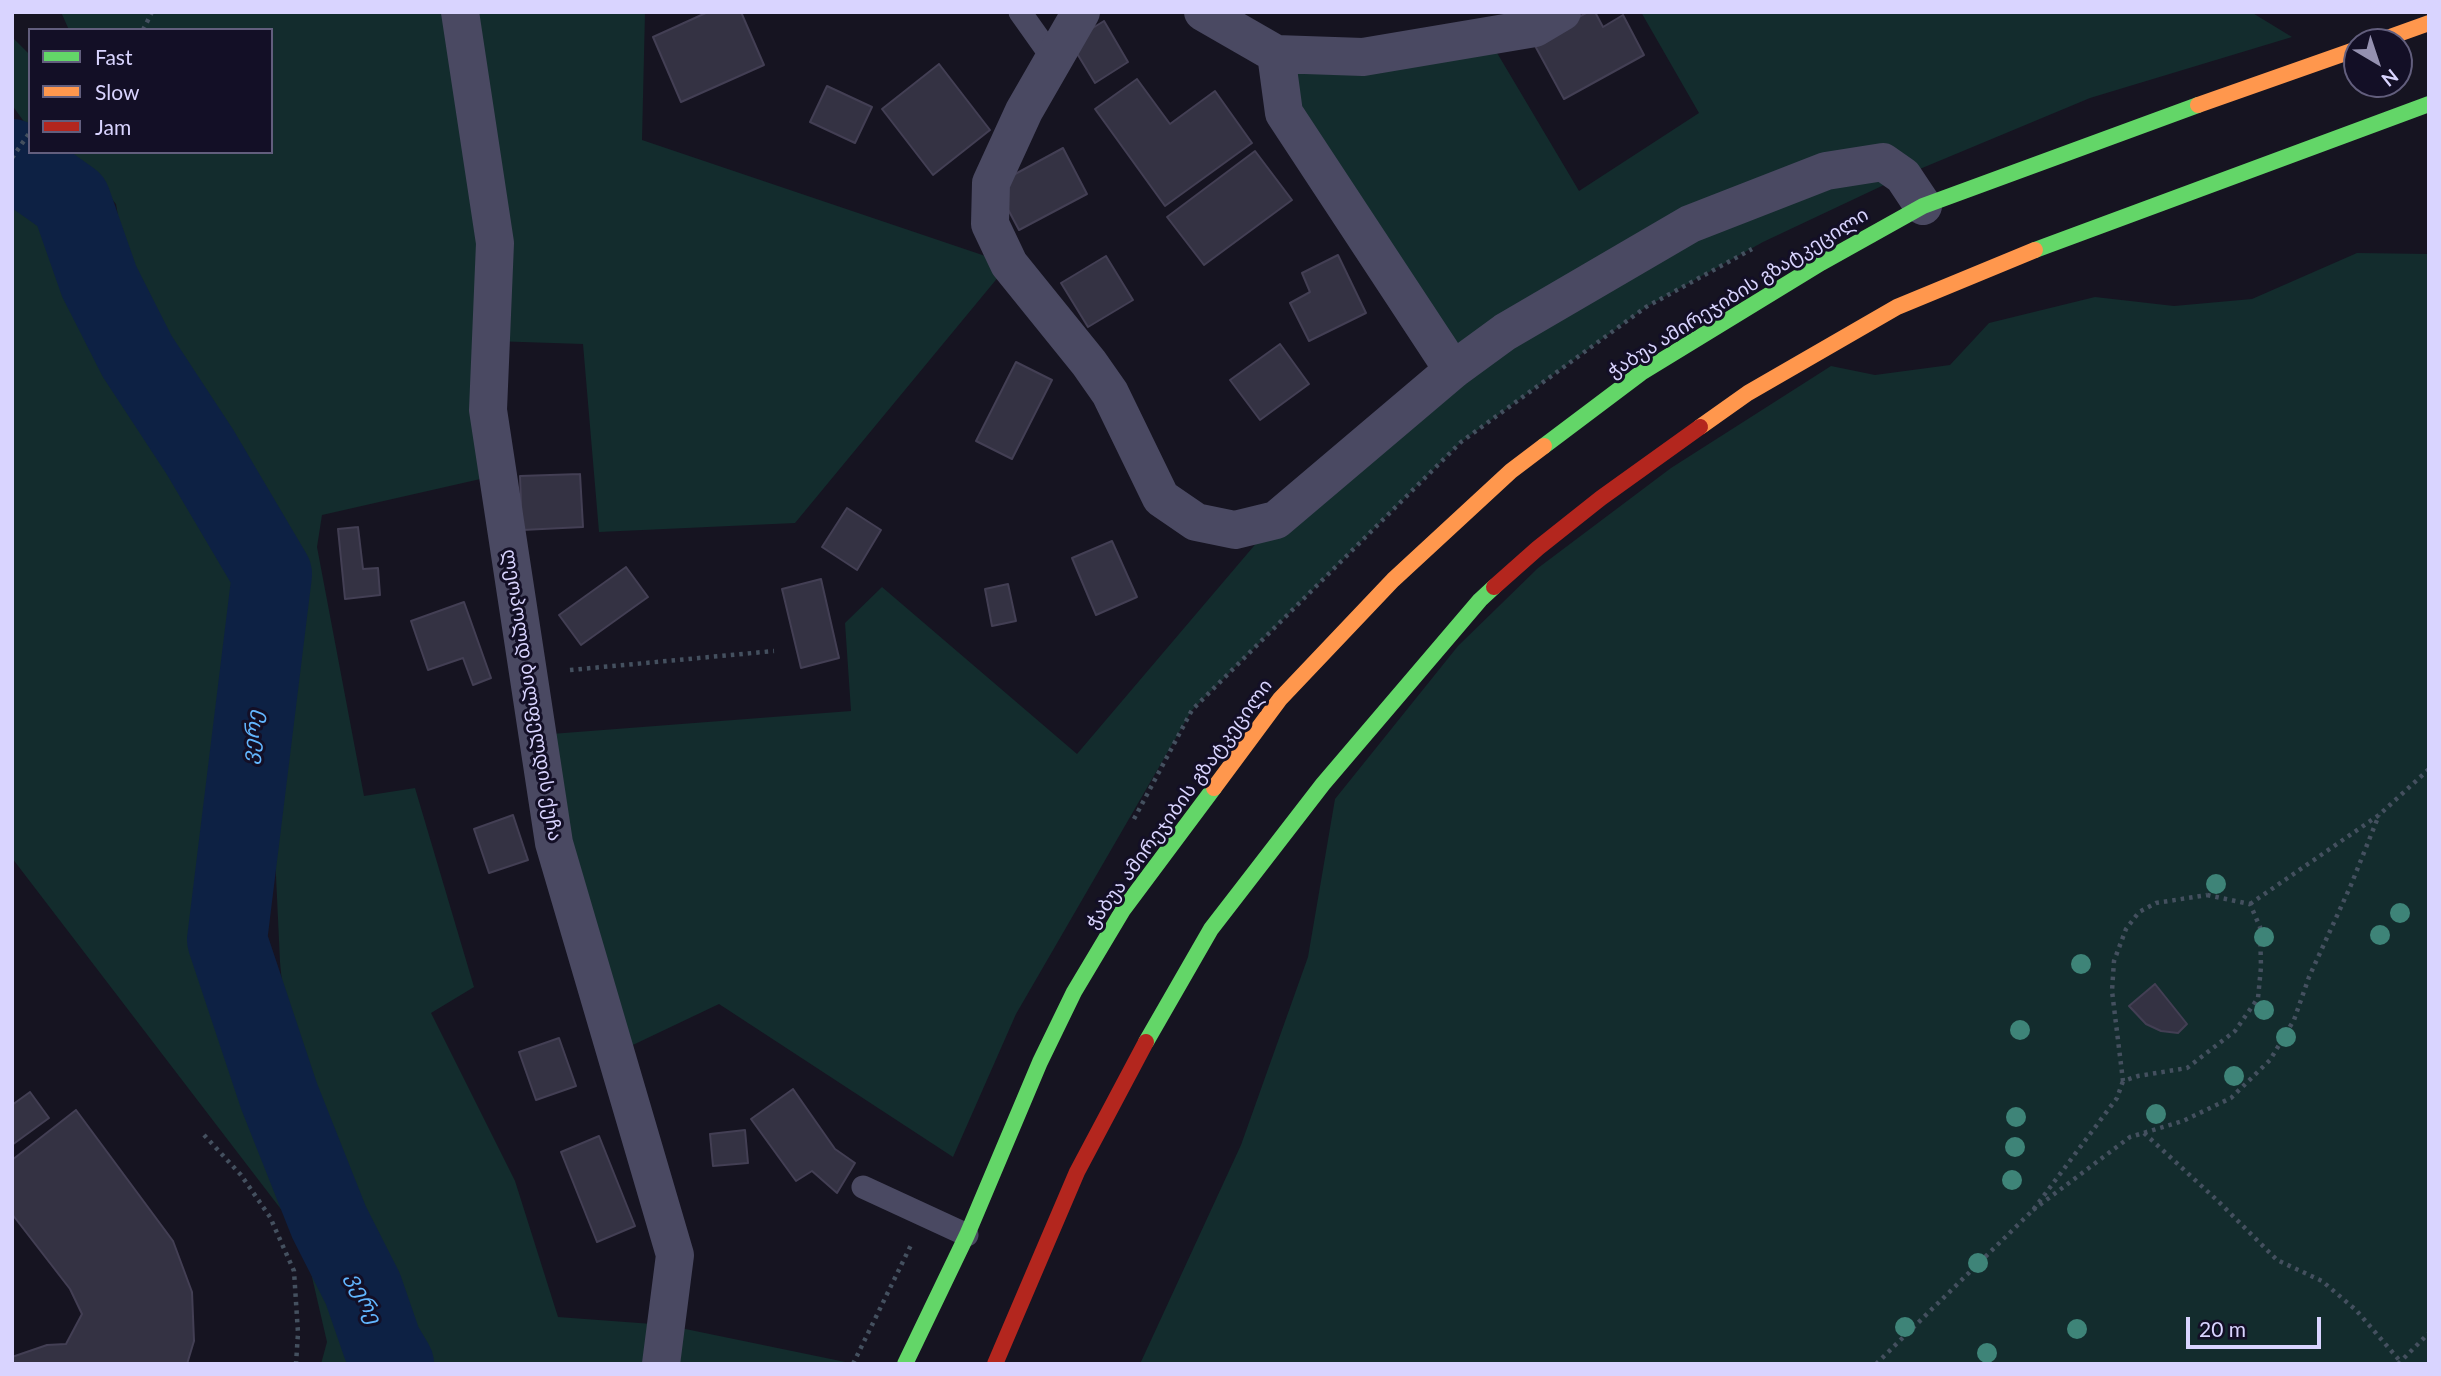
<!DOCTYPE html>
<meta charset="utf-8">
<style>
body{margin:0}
#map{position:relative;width:2441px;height:1376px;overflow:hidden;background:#161421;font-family:Lato,sans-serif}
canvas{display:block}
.frame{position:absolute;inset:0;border:14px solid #d9d4ff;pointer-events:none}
.legend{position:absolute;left:28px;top:28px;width:245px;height:126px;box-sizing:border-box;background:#130f26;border:2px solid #625e7d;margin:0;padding:9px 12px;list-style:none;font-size:21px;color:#d9d4ff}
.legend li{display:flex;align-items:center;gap:14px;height:35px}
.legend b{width:35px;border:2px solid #625e7d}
.north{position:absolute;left:2343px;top:28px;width:70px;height:70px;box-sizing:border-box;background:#130f26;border:2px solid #625e7d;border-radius:50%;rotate:141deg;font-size:19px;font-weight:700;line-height:28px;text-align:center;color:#d9d4ff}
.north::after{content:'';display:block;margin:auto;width:24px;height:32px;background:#9591b1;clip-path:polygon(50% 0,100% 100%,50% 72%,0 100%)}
.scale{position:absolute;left:2186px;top:1317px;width:135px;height:32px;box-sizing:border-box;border:4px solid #d9d4ff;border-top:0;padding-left:9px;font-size:21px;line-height:24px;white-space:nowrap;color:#d9d4ff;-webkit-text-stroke:5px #130f26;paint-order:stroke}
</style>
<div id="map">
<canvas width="2441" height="1376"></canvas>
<div class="frame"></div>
<ul class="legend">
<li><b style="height:9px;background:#63d668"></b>Fast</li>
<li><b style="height:9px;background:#ff974d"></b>Slow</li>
<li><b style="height:9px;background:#b3261e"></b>Jam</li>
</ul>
<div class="north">N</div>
<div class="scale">20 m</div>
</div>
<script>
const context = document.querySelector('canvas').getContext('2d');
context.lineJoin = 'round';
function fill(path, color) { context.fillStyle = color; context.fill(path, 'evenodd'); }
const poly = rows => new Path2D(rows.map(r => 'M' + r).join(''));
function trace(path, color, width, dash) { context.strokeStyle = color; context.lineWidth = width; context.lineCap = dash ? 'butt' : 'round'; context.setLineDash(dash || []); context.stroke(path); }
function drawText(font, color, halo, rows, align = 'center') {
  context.font = font + ' Lato,"Noto Sans Georgian",sans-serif'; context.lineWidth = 6; context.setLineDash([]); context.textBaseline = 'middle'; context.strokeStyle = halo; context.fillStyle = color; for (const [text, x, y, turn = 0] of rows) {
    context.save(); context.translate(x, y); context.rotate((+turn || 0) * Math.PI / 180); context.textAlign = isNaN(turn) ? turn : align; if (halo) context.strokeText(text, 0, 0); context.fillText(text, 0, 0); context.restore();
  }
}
fill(poly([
 [61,12,645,12,642,140,1009,264,795,523,599,532,583,344,492,341,498,475,322,515,317,547,364,796,415,788,474,987,431,1013,515,1181,558,1317,666,1325,855,1364,321,1364,327,1342,303,1238,12,858,12,200,50,224,77,290,112,363,167,451,222,530,247,590,208,945,242,1067,303,1237,329,1222,362,1229,323,1156,290,1068,280,962,271,768,288,636,287,556,170,372,131,294,116,204,85,168,61,152,271,152,271,30,69,30],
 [1641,12,2251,12,2292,37,2090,98,1903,176,1763,242,1646,307,1461,442,1192,710,1016,1014,953,1157,719,1004,616,1053,538,735,851,711,845,623,882,587,1077,754,1276,520,1452,370,1284,113,1276,54,1487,36,1579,191,1699,113],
 [12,37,30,55,30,130,12,105],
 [2357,253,2429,254,2429,1364,1140,1364,1241,1145,1308,957,1335,799,1458,646,1538,568,1671,468,1831,366,1875,375,1950,365,1989,323,2095,297,2174,306,2252,299]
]), '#132c2d');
trace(poly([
 [12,159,71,201,99,281,137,356,200,452,272,574,227,940,279,1096,329,1222,363,1289,382,1344,394,1364]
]), '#0d2144', 80);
const building = poly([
 [708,12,741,12,764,65,681,102,653,37,708,12],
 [1588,12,1595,12,1603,27,1623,15,1644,55,1564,99,1533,42,1588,12],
 [1104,21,1128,62,1095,83,1070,42,1104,21],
 [939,64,990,130,933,175,882,109,939,64],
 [1137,79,1170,124,1215,91,1252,143,1165,206,1095,109,1137,79],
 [827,86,872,107,855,143,810,122,827,86],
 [1063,148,1087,194,1019,230,995,185,1063,148],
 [1255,151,1292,200,1204,265,1167,217,1255,151],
 [1338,255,1366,313,1309,341,1290,303,1310,292,1302,273,1338,255],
 [1106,256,1133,300,1088,327,1061,283,1106,256],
 [1280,344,1309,384,1260,420,1230,380,1280,344],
 [1016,362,1052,380,1012,459,976,441,1016,362],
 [580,474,583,527,522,530,520,476,580,474],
 [847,508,881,530,857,570,822,547,847,508],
 [358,527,363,569,378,568,380,595,345,599,338,529,358,527],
 [1112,541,1137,597,1096,615,1072,558,1112,541],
 [626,567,648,597,581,645,559,615,626,567],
 [821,579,839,658,801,668,782,589,821,579],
 [1008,584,1016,621,992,626,985,589,1008,584],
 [464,602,491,678,473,685,463,658,428,670,411,621,464,602],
 [513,815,528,860,489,873,474,829,513,815],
 [2155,984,2187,1024,2178,1033,2161,1031,2146,1024,2129,1006,2155,984],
 [559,1038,576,1086,536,1100,519,1052,559,1038],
 [793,1089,835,1149,855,1163,837,1193,812,1171,796,1181,751,1119,793,1089],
 [30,1092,49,1118,12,1145,12,1105,30,1092],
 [76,1110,173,1241,192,1292,194,1341,187,1364,12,1364,12,1357,47,1345,66,1344,82,1314,70,1289,12,1214,12,1160,76,1110],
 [745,1130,748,1163,713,1166,710,1134,745,1130],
 [599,1136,635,1226,597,1242,561,1152,599,1136]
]);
fill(building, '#343243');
trace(building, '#433f54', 2);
trace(poly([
 [143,30,152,12],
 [12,158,30,132],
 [570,670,774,651],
 [1134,819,1192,710,1461,442,1646,307,1752,249],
 [2207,895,2250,904,2260,927,2261,967,2258,998,2235,1031,2187,1068,2138,1076,2123,1081,2112,991,2114,961,2126,929,2139,912,2156,903,2207,895],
 [2250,904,2379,815,2429,769],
 [2144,1133,2219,1202,2277,1260,2322,1281,2356,1310,2400,1361],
 [204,1135,241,1175,270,1217,294,1271,298,1333,296,1364],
 [2033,1210,2130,1137,2183,1121,2231,1098,2270,1060,2294,1020,2309,977,2351,885,2379,815],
 [853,1364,911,1245],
 [1876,1364,2033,1210,2117,1098,2123,1081],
 [2398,1364,2429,1333]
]), '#44505f', 4.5, [3.5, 5]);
trace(poly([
 [1020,12,1054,60],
 [863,1187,967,1235]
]), '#4a4962', 23);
trace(poly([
 [460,12,495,243,488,410,554,843,675,1255,661,1364],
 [1081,12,1024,111,991,183,990,224,1009,264,1089,363,1110,393,1161,498,1196,522,1235,530,1276,520,1453,370,1505,332,1690,224,1826,171,1883,162,1903,176,1923,206],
 [1203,12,1276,54,1363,57,1535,28,1562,12],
 [1276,54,1284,113,1453,370]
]), '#4a4962', 38);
trace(poly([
 [2035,250,2429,104],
 [1544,446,1641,373,1821,263,1923,206,2198,105],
 [1146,1042,1211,929,1323,784,1480,600,1494,587],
 [905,1364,967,1235,1040,1062,1074,992,1123,910,1214,788]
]), '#63d668', 16);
trace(poly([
 [2376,42,2429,23],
 [2198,105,2357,49],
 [1700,427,1748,393,1897,307,2035,250],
 [1214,788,1280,699,1393,580,1511,471,1544,446]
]), '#ff974d', 16);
trace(poly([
 [1494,587,1538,548,1601,498,1700,427],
 [995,1364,1077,1172,1146,1042]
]), '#b3261e', 16);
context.fillStyle = '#3e8478';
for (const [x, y] of [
 [2216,884],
 [2400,913],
 [2380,935],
 [2264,937],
 [2081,964],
 [2264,1010],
 [2020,1030],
 [2286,1037],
 [2234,1076],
 [2156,1114],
 [2016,1117],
 [2015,1147],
 [2012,1180],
 [1978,1263],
 [1905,1327],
 [2077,1329],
 [1987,1353]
]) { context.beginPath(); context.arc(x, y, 10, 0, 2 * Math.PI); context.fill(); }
drawText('19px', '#d9d4ff', '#130f26', [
 ["ჭაბუა ამირეჯიბის გზატკეცილი",1738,293,-32],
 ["ლეოპოლდ ბილფელდის ქუჩა",532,695,81],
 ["ჭაბუა ამირეჯიბის გზატკეცილი",1179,804,-54]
]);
drawText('italic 21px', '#62b6ff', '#130f26', [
 ["ვერე",252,737,-83],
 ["ვერე",364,1298,65]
]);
</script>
